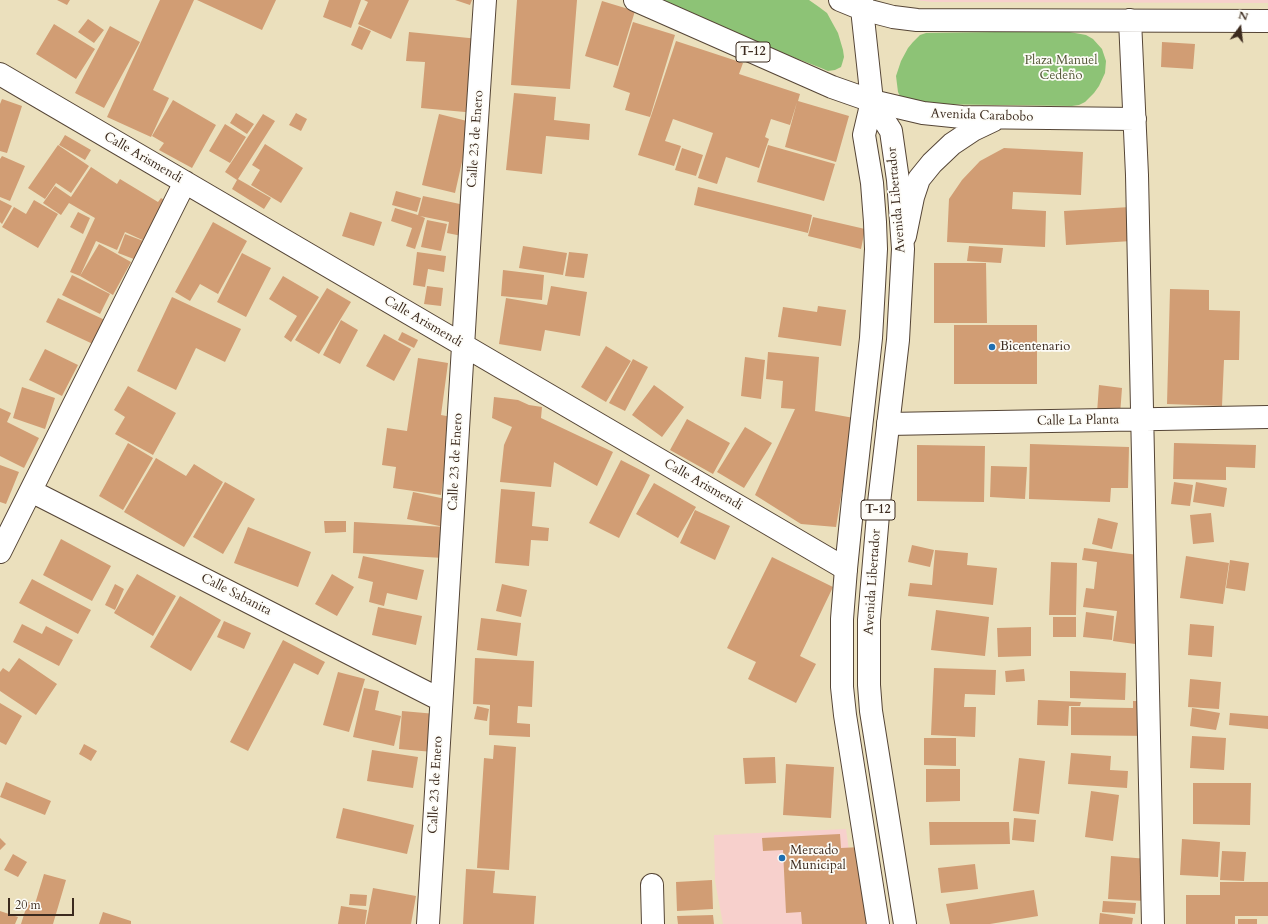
<!DOCTYPE html>
<meta charset="utf-8">
<style>
body{margin:0}
#map{position:relative;width:1268px;height:924px;overflow:hidden;background:#ebe0bd;font-family:Cardo,serif}
canvas{display:block}
.north{position:absolute;left:1220px;top:8px;width:40px;height:40px;-webkit-text-stroke:3px #fdfcf7;paint-order:stroke;rotate:15deg;font-size:11px;font-weight:700;line-height:16px;text-align:center;color:#3b2a1e}
.north::after{content:'';display:block;margin:auto;width:14px;height:18px;background:#3b2a1e;clip-path:polygon(50% 0,100% 100%,50% 72%,0 100%)}
.scale{position:absolute;left:8px;top:898px;width:66px;height:18px;box-sizing:border-box;border:2px solid #3b2a1e;border-top:0;padding-left:5px;font-size:12px;line-height:14px;white-space:nowrap;color:#3b2a1e;-webkit-text-stroke:3px #fdfcf7;paint-order:stroke}
</style>
<div id="map">
<canvas width="1268" height="924"></canvas>
<div class="north">N</div>
<div class="scale">20 m</div>
</div>
<script>
const context = document.querySelector('canvas').getContext('2d');
context.lineJoin = 'round';
function fill(path, color) { context.fillStyle = color; context.fill(path, 'evenodd'); }
const poly = rows => new Path2D(rows.map(r => 'M' + r).join(''));
function trace(path, color, width, dash) { context.strokeStyle = color; context.lineWidth = width; context.lineCap = dash ? 'butt' : 'round'; context.setLineDash(dash || []); context.stroke(path); }
function drawText(font, color, halo, rows, align = 'center') {
  context.font = font + ' Cardo,serif'; context.lineWidth = 3.5; context.setLineDash([]); context.textBaseline = 'middle'; context.strokeStyle = halo; context.fillStyle = color; for (const [text, x, y, turn = 0] of rows) {
    context.save(); context.translate(x, y); context.rotate((+turn || 0) * Math.PI / 180); context.textAlign = isNaN(turn) ? turn : align; if (halo) context.strokeText(text, 0, 0); context.fillText(text, 0, 0); context.restore();
  }
}
fill(poly([
 [915,0,1268,0,1268,3,932,2],
 [846,829,859,924,723,924,715,881,714,835]
]), '#f7d0cc');
fill(poly([
 [663,0,809,0,819,7,827,13,833,24,838,33,843,50,844,57,842,64,841,67,835,70,828,71,821,68,785,54],
 [1064,31,1086,35,1093,39,1102,49,1106,61,1105,73,1099,86,1094,93,1085,102,1079,105,1072,106,920,104,901,98,898,92,896,76,901,61,908,48,913,42,920,35,926,33]
]), '#8dc376');
fill(poly([
 [57,0,70,0,67,5],
 [160,0,194,0,153,90,169,98,151,137,107,117],
 [197,0,276,0,262,30],
 [329,0,361,0,351,28,323,17],
 [364,0,409,0,391,39,358,24,368,2],
 [455,0,472,0,470,5],
 [517,0,577,0,570,89,511,85],
 [602,1,635,11,618,66,585,56],
 [88,19,104,30,94,43,78,32],
 [633,22,675,35,650,117,625,110,630,93,613,87],
 [54,24,95,49,76,79,36,54],
 [110,26,140,42,104,108,75,93],
 [359,26,371,31,362,50,351,45],
 [409,32,479,39,476,113,421,108,425,62,406,61],
 [676,41,743,63,739,74,800,94,798,101,849,116,836,162,785,147,797,102,790,125,771,119,765,137,769,139,759,168,726,157,717,184,698,178,713,133,673,119,665,141,681,146,674,166,638,155],
 [1162,42,1195,44,1193,69,1161,67],
 [514,93,556,97,554,120,590,124,589,140,546,136,542,174,506,170],
 [2,99,22,106,7,153,0,151,0,104],
 [173,100,216,125,192,168,159,150,164,143,152,136],
 [236,113,254,124,247,134,230,123],
 [296,113,307,119,301,131,289,125],
 [263,114,275,121,238,179,271,198,264,209,232,189,237,180,225,172],
 [439,114,471,122,455,193,422,185],
 [225,124,246,137,230,163,209,151],
 [65,135,91,150,85,160,59,145],
 [265,144,303,168,281,203,251,185,260,170,252,165],
 [58,145,89,166,71,193,56,183,45,199,28,188],
 [768,145,835,164,824,201,757,182],
 [682,148,703,155,696,176,675,170],
 [1004,148,1083,152,1081,195,1013,192,1012,209,1046,211,1045,247,947,242,949,199,962,180,980,161],
 [2,156,25,166,10,201,0,197,0,159],
 [91,167,117,184,120,179,158,202,161,198,171,204,149,243,125,232,117,250,96,241,80,276,70,272,95,218,69,203,61,215,43,203,55,186,71,197],
 [698,187,812,215,808,233,694,205],
 [396,191,421,198,417,212,392,205],
 [423,196,469,206,462,236,447,233,449,222,420,216,425,218,415,249,406,246,412,228,391,221,395,208,418,215],
 [0,200,12,206,2,224,0,222],
 [34,200,58,214,38,248,2,227,14,207,26,214],
 [1130,207,1132,241,1066,245,1064,211],
 [78,212,90,218,83,234,70,227],
 [350,212,382,222,374,246,342,236],
 [813,217,865,229,861,249,808,236],
 [427,220,447,224,441,251,421,247],
 [213,222,247,241,218,294,200,284,190,301,175,292],
 [125,234,146,242,139,261,118,253],
 [99,244,131,262,113,295,80,276],
 [523,246,567,253,563,275,519,268],
 [969,246,1003,248,1001,263,967,261],
 [417,252,446,256,444,272,428,269,425,287,413,285],
 [569,252,588,254,584,278,565,276],
 [242,253,271,268,246,317,217,302],
 [934,263,986,263,987,323,934,323],
 [503,270,544,275,542,300,501,296],
 [72,275,110,294,100,314,62,295],
 [283,276,319,297,291,342,284,337,297,316,269,299],
 [427,286,443,288,441,306,424,304],
 [551,286,587,292,580,336,545,330,541,351,499,344,506,298,547,305],
 [327,288,351,302,319,354,295,340],
 [1170,289,1209,290,1209,310,1240,311,1239,360,1224,360,1222,406,1167,404],
 [172,297,241,329,225,362,196,348,176,390,137,371],
 [58,298,107,321,95,345,46,322],
 [818,306,846,310,841,346,778,337,783,307,817,312],
 [341,320,358,330,340,364,323,355],
 [954,325,1037,325,1037,384,954,384],
 [402,332,418,340,414,348,398,340],
 [384,334,411,349,394,381,366,366],
 [606,346,631,361,606,402,581,387],
 [45,349,78,365,62,396,29,380],
 [768,352,819,357,815,411,854,418,836,527,801,524,755,495,795,409,781,408,783,381,766,379],
 [745,357,765,360,761,399,741,396],
 [418,358,448,363,441,415,452,417,441,495,393,488,396,467,382,465,387,428,407,431],
 [633,359,648,367,625,411,609,403],
 [654,385,684,407,662,437,632,415],
 [1099,385,1122,388,1120,415,1097,413],
 [128,386,176,413,153,455,115,434,125,417,114,410],
 [22,387,55,398,45,429,13,418],
 [494,397,518,400,529,405,542,407,541,418,613,452,597,486,554,462,551,487,500,482,504,445,512,427,492,418],
 [0,408,11,413,7,422,39,438,24,468,0,456],
 [687,419,730,443,713,474,670,450],
 [745,427,772,443,744,488,717,472],
 [128,443,153,458,123,510,99,496],
 [1174,443,1256,445,1255,468,1226,467,1226,480,1173,479],
 [1030,444,1129,447,1128,488,1111,488,1110,502,1029,499],
 [917,445,985,446,984,502,917,501],
 [156,458,186,476,194,464,223,482,184,547,124,512],
 [621,460,650,475,619,538,589,523],
 [0,465,19,472,6,504,0,502],
 [991,466,1027,467,1025,499,990,497],
 [225,482,255,499,223,554,193,537],
 [1174,482,1193,485,1190,506,1171,504],
 [1196,482,1227,488,1224,507,1193,502],
 [654,483,696,507,678,538,636,514],
 [501,489,535,492,532,526,549,528,548,541,531,540,529,566,495,563],
 [413,492,450,500,444,527,407,519],
 [695,510,730,526,715,560,680,543],
 [1211,513,1214,542,1193,544,1190,515],
 [1098,518,1118,523,1112,549,1092,544],
 [324,521,346,521,346,532,325,533],
 [354,522,446,527,444,558,353,553],
 [248,527,311,552,298,587,234,563],
 [61,539,111,566,92,601,43,575],
 [912,545,934,550,930,567,908,562],
 [1084,548,1146,556,1135,644,1113,641,1117,611,1083,607,1086,588,1094,589,1097,562,1082,560],
 [935,550,968,553,967,565,997,568,993,605,908,596,910,583,932,585],
 [363,556,424,570,417,600,387,593,384,606,369,602,373,582,358,578],
 [1186,556,1229,563,1223,604,1180,598],
 [772,557,833,587,800,656,816,664,796,703,748,679,756,662,727,648],
 [1230,560,1249,563,1245,591,1226,588],
 [1051,562,1077,563,1076,615,1049,615],
 [137,574,176,596,153,636,114,613],
 [332,574,354,587,337,616,315,604],
 [32,579,91,610,78,634,19,603],
 [115,584,124,589,115,610,105,605],
 [502,584,527,590,521,617,496,611],
 [180,596,221,620,191,671,150,647],
 [378,607,422,616,416,645,372,635],
 [936,610,989,617,985,656,931,650],
 [1086,612,1114,616,1112,640,1083,637],
 [1053,617,1076,617,1076,637,1053,637],
 [481,618,521,623,517,656,477,650],
 [224,621,251,633,244,649,217,637],
 [22,624,42,634,46,626,73,640,59,666,13,642],
 [1190,624,1214,626,1212,657,1188,655],
 [1031,627,1031,656,998,657,997,628],
 [283,640,325,662,318,675,294,663,248,751,230,742],
 [19,658,57,684,36,715,0,691,0,672,3,668,9,672],
 [475,658,534,661,532,707,518,706,517,723,530,724,530,737,489,735,490,705,473,704],
 [934,668,996,670,995,695,965,694,964,707,976,707,975,737,931,735],
 [1024,669,1025,681,1006,682,1005,671],
 [1070,671,1126,673,1125,700,1070,698],
 [338,672,365,679,349,732,323,725],
 [1190,679,1221,682,1219,709,1188,707],
 [364,688,379,691,375,710,401,716,394,746,353,737],
 [1038,700,1081,702,1080,706,1069,706,1068,726,1037,725],
 [1133,701,1150,701,1149,736,1071,735,1071,707,1133,708],
 [0,703,22,716,6,745,0,742],
 [477,706,489,709,487,721,474,719],
 [1192,708,1220,713,1216,730,1190,726],
 [402,711,436,714,433,752,399,749],
 [1230,713,1268,716,1268,729,1229,725],
 [1192,736,1226,738,1224,770,1190,768],
 [924,738,956,738,956,766,924,765],
 [84,744,97,751,91,761,79,754],
 [494,745,516,747,509,870,477,868,484,758,493,759],
 [372,750,418,757,413,788,367,781],
 [1071,753,1111,756,1110,770,1128,771,1127,788,1068,784],
 [775,757,776,783,745,784,743,758],
 [1019,758,1045,761,1039,814,1013,811],
 [786,764,834,767,831,818,783,815],
 [926,769,960,769,960,801,926,802],
 [6,782,51,801,45,815,0,797],
 [1193,783,1251,783,1250,825,1193,824],
 [1091,791,1119,795,1113,841,1085,837],
 [343,808,414,825,407,854,336,838],
 [1014,818,1036,820,1034,842,1012,840],
 [929,822,1009,822,1010,844,930,845],
 [840,834,841,848,861,847,866,924,802,924,801,912,786,913,783,850,763,851,762,838],
 [0,838,6,844,0,850],
 [1182,839,1220,842,1218,877,1180,875],
 [1222,851,1246,852,1244,881,1220,880],
 [13,854,27,862,18,877,4,870],
 [1111,856,1148,859,1145,901,1108,899],
 [975,864,978,889,941,893,938,868],
 [466,869,495,871,493,893,536,896,534,924,463,924],
 [44,874,66,880,53,924,21,924,28,902,35,904],
 [712,880,713,909,677,911,676,882],
 [1220,882,1268,882,1268,916,1235,916,1235,924,1186,924,1186,895,1220,895],
 [373,888,416,896,411,924,366,924],
 [1034,890,1038,916,990,924,950,924,946,904],
 [350,894,367,895,366,906,349,905],
 [1103,901,1136,903,1135,914,1102,912],
 [341,906,367,910,365,924,338,924],
 [0,911,18,917,15,924,0,924],
 [103,912,131,921,131,924,99,924],
 [1100,913,1133,918,1132,924,1099,924],
 [713,915,714,924,678,924,677,916],
 [1238,919,1257,919,1257,924,1238,924]
]), '#d19d74');
const minor = poly([
 [862,0,862,9,893,17,917,20,1268,21],
 [1130,20,1137,175,1153,924],
 [0,74,846,569],
 [872,101,923,113,962,117,1135,119],
 [905,236,913,197,919,179,932,163,952,144,973,130,994,120],
 [888,424,1268,417],
 [31,491,441,700],
 [0,552,185,182],
 [652,885,653,924],
 [428,924,474,165,485,0]
]);
const trunk = poly([
 [635,0,832,87,872,101],
 [840,0,862,9,872,101,864,135,872,183,875,222,876,249,874,286,871,338,853,500,846,569,842,619,842,687,845,715,878,924],
 [872,101,891,131,898,180,903,249,898,340,879,503,869,620,869,685,871,711,905,924]
]);
trace(minor, '#554536', 24);
trace(trunk, '#554536', 24);
trace(minor, '#fff', 22);
trace(trunk, '#fff', 22);
for (const [x, y, r, color] of [
 [992,347,4,"#1f6fb2"],
 [782,858,4,"#1f6fb2"]
]) { const dot = new Path2D(); dot.arc(x, y, r, 0, 2 * Math.PI); context.fillStyle = color; context.fill(dot); trace(dot, '#fdfcf7', 1.5); }
for (const [x, y, w] of [
 [753,52,34],
 [878,510,34]
]) { const box = new Path2D(); box.roundRect(x - w / 2, y - 10, w, 20, 3); context.fillStyle = '#fdfcf7'; context.fill(box); trace(box, '#3b2a1e', 1); }
drawText('bold 12px', '#3b2a1e', null, [
 ["T-12",753,52],
 ["T-12",878,510]
]);
drawText('13px', '#545838', '#fdfcf7', [
 ["Plaza Manuel",1061,61],
 ["Cedeño",1061,76]
]);
drawText('13px', '#3b2a1e', '#fdfcf7', [
 ["Avenida Carabobo",982,116,2],
 ["Calle 23 de Enero",476,139,-86],
 ["Calle Arismendi",143,158,30],
 ["Avenida Libertador",897,200,-95],
 ["Calle Arismendi",423,322,30],
 ["Calle La Planta",1078,421,-1],
 ["Calle 23 de Enero",456,462,-87],
 ["Calle Arismendi",703,485,30],
 ["Avenida Libertador",873,582,-86],
 ["Calle Sabanita",236,595,27],
 ["Calle 23 de Enero",436,785,-87]
]);
drawText('13px', '#3b2a1e', '#fdfcf7', [
 ["Bicentenario",1000,347],
 ["Mercado",790,851],
 ["Municipal",790,866]
], 'left');
</script>
